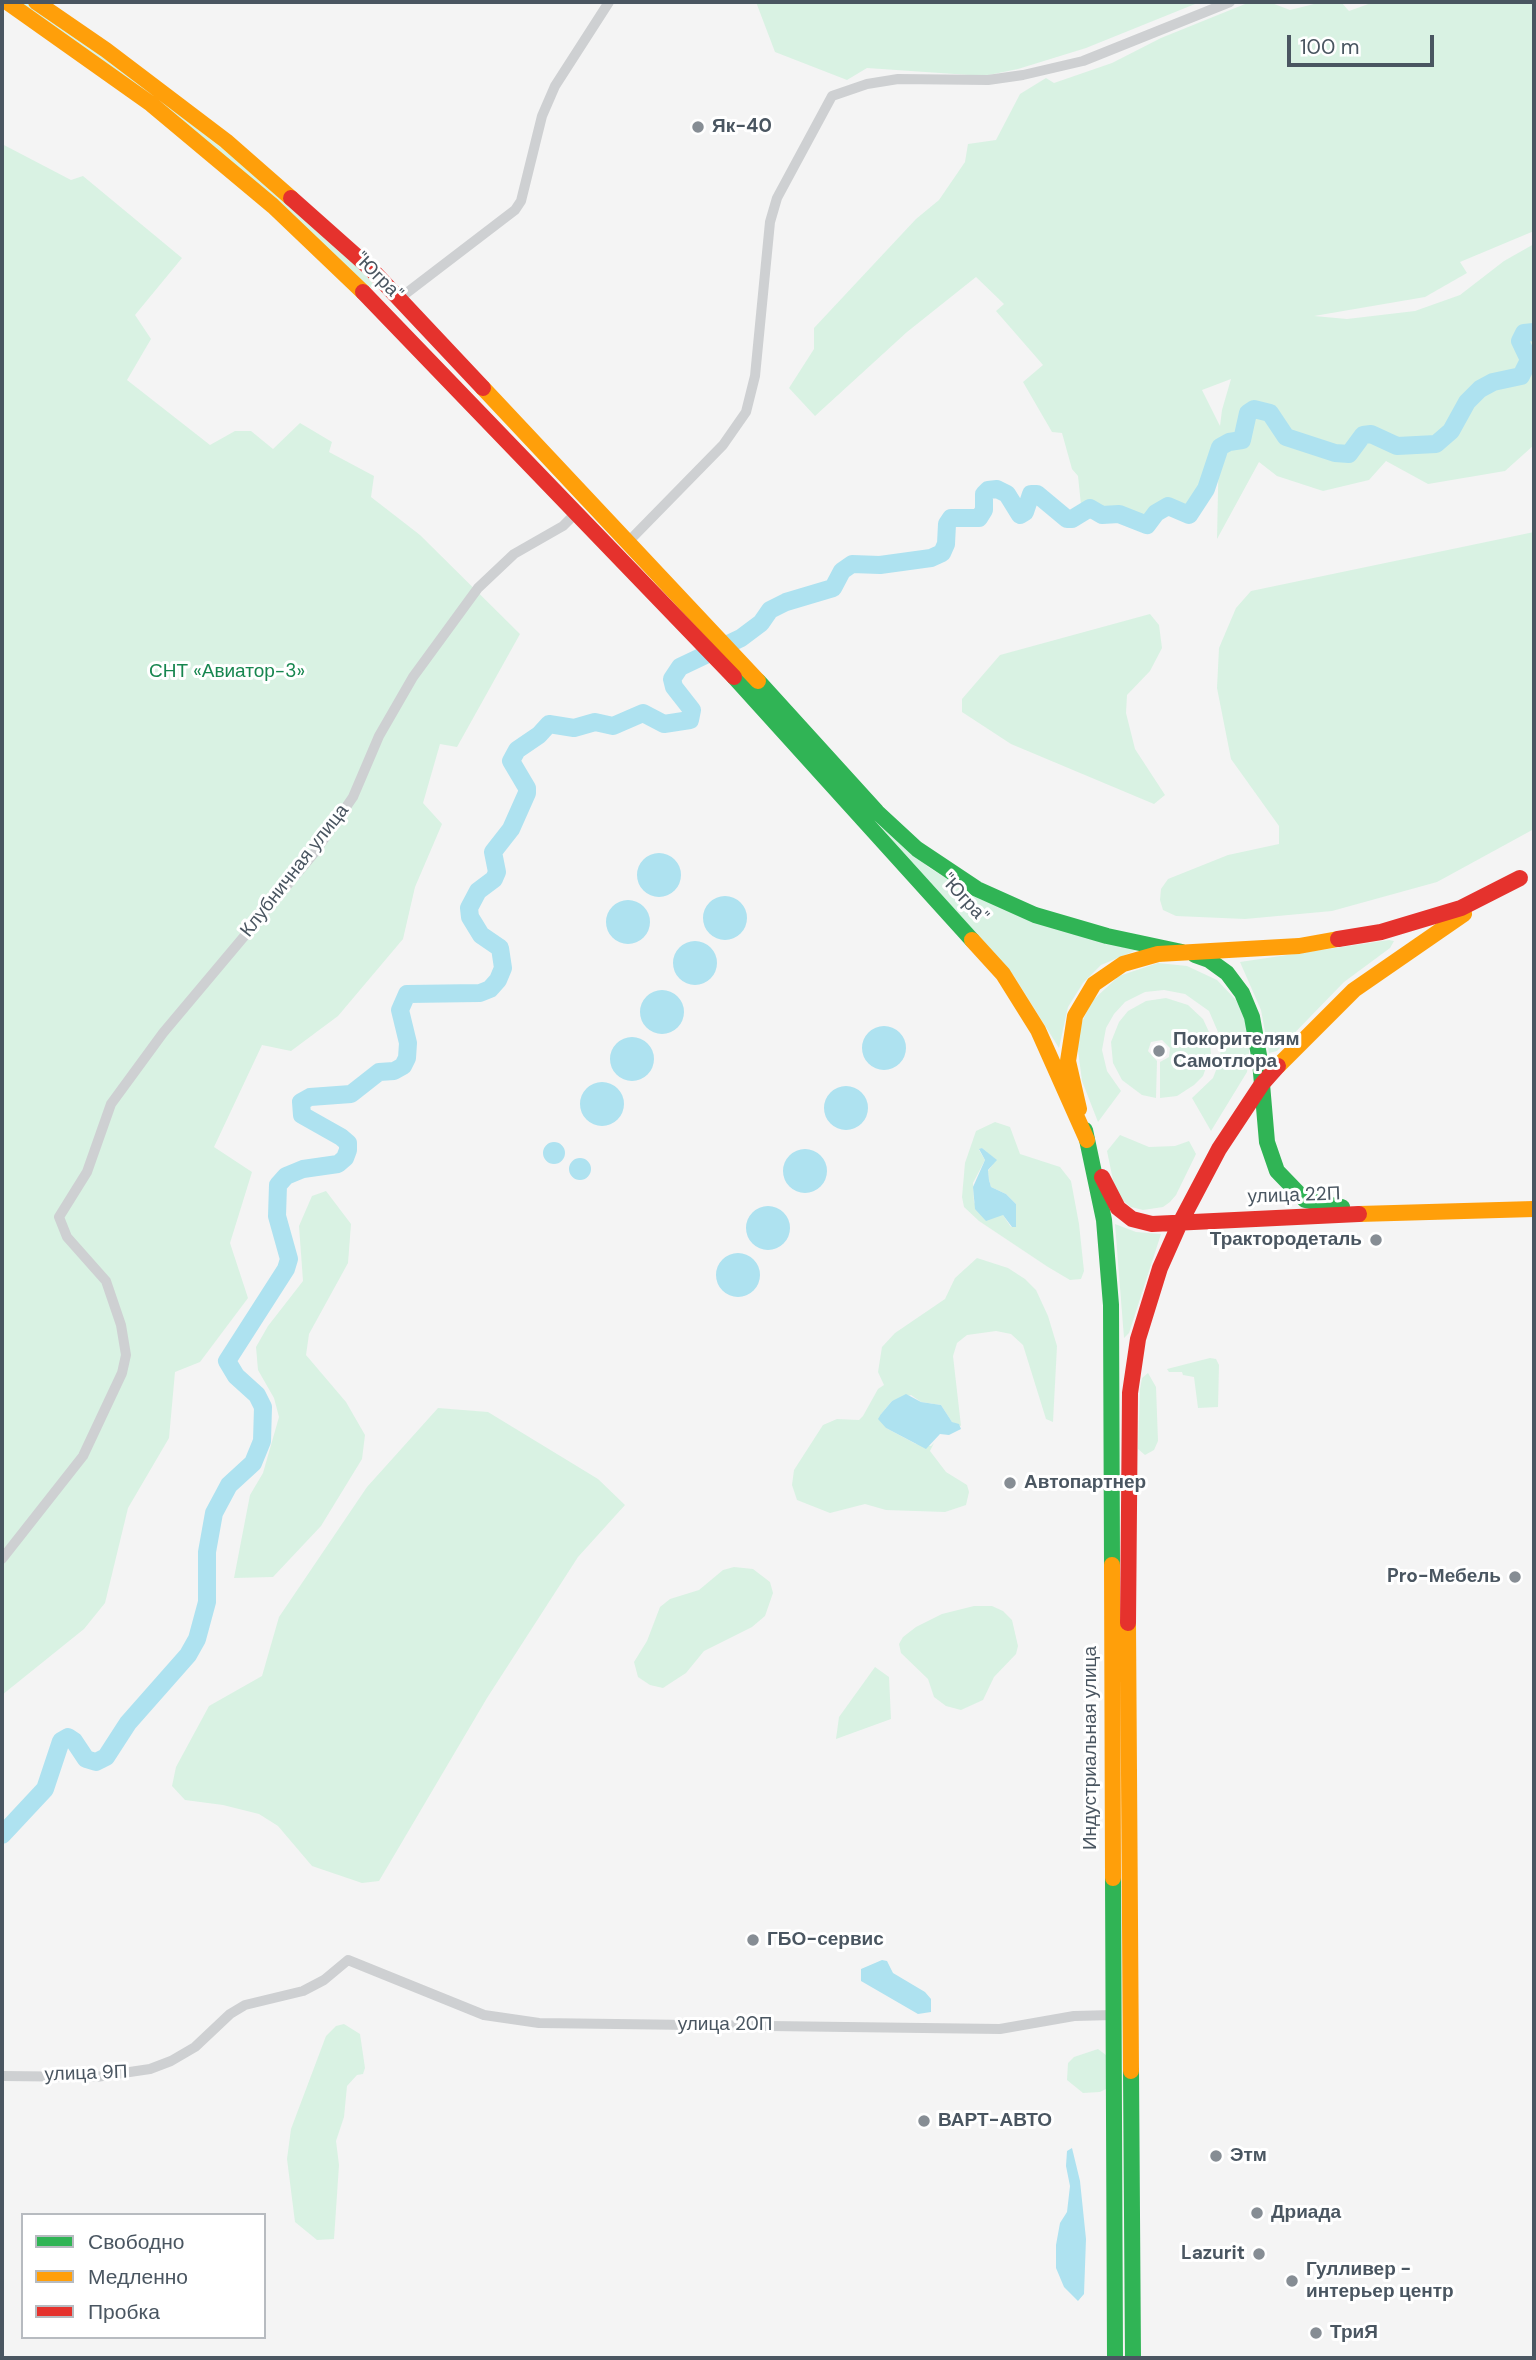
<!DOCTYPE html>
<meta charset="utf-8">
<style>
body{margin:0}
#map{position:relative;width:1536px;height:2360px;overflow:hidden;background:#f4f4f4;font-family:"DM Sans",sans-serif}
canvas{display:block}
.frame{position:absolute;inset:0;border:4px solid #4a5661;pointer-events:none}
.legend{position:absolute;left:21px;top:2213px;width:245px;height:126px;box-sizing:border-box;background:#fff;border:2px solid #b7bbc0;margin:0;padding:9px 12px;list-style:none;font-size:21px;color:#4a5661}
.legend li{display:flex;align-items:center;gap:14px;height:35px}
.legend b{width:35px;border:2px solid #b7bbc0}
.scale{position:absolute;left:1287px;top:35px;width:147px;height:32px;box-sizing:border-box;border:4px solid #4a5661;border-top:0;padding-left:9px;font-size:21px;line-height:24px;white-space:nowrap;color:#4a5661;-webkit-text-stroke:5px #fff;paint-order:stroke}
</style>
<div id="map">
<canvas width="1536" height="2360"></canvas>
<div class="frame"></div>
<ul class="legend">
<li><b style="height:9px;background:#30b455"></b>Свободно</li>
<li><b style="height:9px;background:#ff9f0a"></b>Медленно</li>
<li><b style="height:9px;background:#e5322d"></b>Пробка</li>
</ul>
<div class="scale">100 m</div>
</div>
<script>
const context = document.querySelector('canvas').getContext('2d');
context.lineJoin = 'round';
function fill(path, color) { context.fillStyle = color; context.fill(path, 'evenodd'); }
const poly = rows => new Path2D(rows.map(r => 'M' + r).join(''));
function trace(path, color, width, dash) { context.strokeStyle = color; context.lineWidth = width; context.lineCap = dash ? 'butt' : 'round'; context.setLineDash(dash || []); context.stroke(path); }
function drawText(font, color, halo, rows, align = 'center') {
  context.font = font + ' "DM Sans",sans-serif'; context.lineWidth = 6; context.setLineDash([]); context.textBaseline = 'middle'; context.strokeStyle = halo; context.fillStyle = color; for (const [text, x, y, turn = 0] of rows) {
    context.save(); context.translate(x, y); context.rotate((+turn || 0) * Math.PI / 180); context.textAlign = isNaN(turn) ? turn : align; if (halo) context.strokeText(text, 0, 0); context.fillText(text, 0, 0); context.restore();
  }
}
fill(poly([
 [17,2,25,2,103,54,282,196,376,285,372,288,367,285],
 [756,2,1200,2,1086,48,1018,69,984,76,867,68,847,80,775,52],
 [1250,2,1269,2,1290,10,1322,2,1341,2,1349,11,1374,2,1534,2,1534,231,1460,262,1467,273,1425,297,1314,316,1347,319,1415,311,1460,295,1504,261,1534,244,1534,445,1505,471,1428,484,1386,461,1369,480,1323,491,1277,476,1259,462,1217,539,1219,443,1189,508,1168,502,1160,504,1145,518,1125,509,1081,505,1078,476,1072,469,1062,433,1052,432,1023,382,1043,365,996,311,1004,304,976,277,907,332,815,416,789,388,814,349,814,328,916,219,939,200,965,162,968,144,996,140,1020,94,1046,78,1054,83,1112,63,1161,38],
 [1231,379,1222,410,1220,426,1202,390],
 [2,144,71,180,83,176,182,258,135,315,151,339,127,380,210,445,235,431,251,431,273,449,300,423,332,442,329,452,374,476,371,497,420,535,520,634,457,747,440,744,423,803,442,824,415,887,403,939,338,1016,291,1051,262,1045,214,1147,252,1172,230,1243,248,1298,200,1362,175,1372,169,1438,128,1508,105,1603,84,1629,2,1695],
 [1534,532,1534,829,1437,882,1332,911,1245,919,1176,916,1163,910,1160,900,1161,889,1168,879,1228,855,1279,844,1279,826,1231,759,1217,688,1219,648,1236,608,1251,591],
 [1150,614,1159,625,1162,648,1150,671,1127,695,1126,713,1135,749,1165,795,1154,804,1011,744,962,712,962,699,1000,655],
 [745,675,928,867,980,899,1137,950,1101,965,1083,983,1068,1007,1059,1048,1014,976],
 [1389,940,1394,941,1390,948,1344,982,1277,1051,1269,1053,1261,1010,1240,962],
 [1158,963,1187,966,1217,980,1236,1000,1245,1020,1250,1043,1247,1072,1211,1131,1192,1098,1213,1078,1220,1060,1221,1039,1209,1011,1185,994,1164,990,1145,992,1125,1002,1114,1014,1106,1028,1102,1050,1107,1071,1121,1091,1098,1122,1082,1081,1077,1043,1081,1024,1092,1001,1119,976],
 [1166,998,1188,1005,1203,1019,1209,1032,1211,1054,1203,1076,1194,1085,1177,1096,1160,1098,1160,1062,1169,1057,1170,1048,1162,1040,1151,1042,1148,1051,1157,1061,1156,1098,1142,1095,1122,1080,1113,1063,1111,1042,1119,1022,1128,1011,1146,1001],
 [995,1122,1010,1127,1020,1154,1060,1167,1071,1181,1079,1224,1084,1271,1081,1279,1070,1280,1048,1267,979,1221,964,1207,962,1197,965,1163,976,1131],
 [982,1148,996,1160,988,1171,989,1180,991,1187,1006,1194,1016,1204,1016,1226,1011,1227,1003,1215,982,1215,974,1202,973,1183,985,1160,979,1150],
 [1120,1135,1149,1147,1175,1146,1189,1141,1196,1154,1176,1195,1170,1202,1163,1207,1143,1210,1131,1207,1122,1200,1114,1185,1107,1151],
 [326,1191,351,1224,348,1263,309,1334,306,1355,346,1402,365,1435,362,1459,321,1526,273,1577,234,1578,250,1495,263,1473,279,1417,274,1398,258,1370,256,1347,268,1326,303,1281,299,1226,312,1196],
 [1115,1224,1136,1232,1161,1234,1129,1333,1124,1338],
 [977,1258,1008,1268,1025,1279,1036,1290,1048,1316,1057,1346,1053,1422,1046,1419,1023,1345,1011,1334,996,1331,967,1335,957,1343,953,1356,961,1426,952,1422,941,1405,921,1402,911,1395,892,1401,881,1414,886,1428,916,1444,931,1446,934,1443,930,1451,946,1472,967,1485,969,1492,966,1505,945,1512,886,1510,865,1504,830,1513,797,1500,792,1485,794,1470,823,1425,837,1419,859,1420,863,1416,878,1389,884,1385,878,1372,882,1347,895,1333,945,1299,955,1278],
 [1210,1358,1216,1359,1219,1365,1218,1407,1198,1408,1194,1377,1183,1375,1182,1372,1169,1372,1167,1369],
 [1148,1373,1156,1387,1158,1441,1154,1450,1145,1455,1138,1449,1140,1389,1142,1378],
 [438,1408,488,1412,598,1479,625,1505,578,1557,487,1698,379,1881,362,1883,312,1866,278,1826,259,1814,223,1805,185,1800,172,1786,176,1767,209,1706,262,1676,279,1617,367,1487],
 [734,1567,753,1569,770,1582,773,1593,765,1616,752,1627,704,1651,686,1673,669,1684,663,1688,650,1685,638,1677,634,1662,647,1641,660,1607,670,1599,699,1590,723,1570],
 [974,1606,992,1606,1003,1611,1012,1620,1018,1646,1016,1654,994,1677,983,1700,961,1710,946,1706,934,1697,928,1679,901,1653,899,1644,903,1637,916,1627,942,1614],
 [875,1667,889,1677,891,1719,836,1739,839,1717],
 [344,2024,360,2034,365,2068,363,2074,357,2075,347,2086,344,2117,336,2141,339,2165,334,2239,317,2240,295,2222,287,2159,291,2129,326,2036,336,2026],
 [1098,2049,1106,2055,1106,2089,1100,2092,1083,2093,1067,2080,1068,2063,1074,2057]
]), '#d9f2e3');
fill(poly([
 '637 875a22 22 0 1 1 44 0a22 22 0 1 1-44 0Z',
 '703 918a22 22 0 1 1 44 0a22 22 0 1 1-44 0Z',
 '606 922a22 22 0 1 1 44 0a22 22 0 1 1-44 0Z',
 '673 963a22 22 0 1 1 44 0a22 22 0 1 1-44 0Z',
 '640 1012a22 22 0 1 1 44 0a22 22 0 1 1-44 0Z',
 '862 1048a22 22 0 1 1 44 0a22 22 0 1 1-44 0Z',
 '610 1059a22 22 0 1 1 44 0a22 22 0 1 1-44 0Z',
 '580 1104a22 22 0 1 1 44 0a22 22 0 1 1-44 0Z',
 '824 1108a22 22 0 1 1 44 0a22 22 0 1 1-44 0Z',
 '543 1153a11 11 0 1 1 22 0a11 11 0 1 1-22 0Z',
 [982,1148,997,1160,988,1170,989,1180,991,1187,1006,1194,1016,1204,1016,1227,1012,1227,1003,1215,986,1221,975,1209,973,1187,985,1160,979,1149],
 '783 1171a22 22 0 1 1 44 0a22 22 0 1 1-44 0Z',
 '569 1169a11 11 0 1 1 22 0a11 11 0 1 1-22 0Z',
 '746 1228a22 22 0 1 1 44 0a22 22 0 1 1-44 0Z',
 '716 1275a22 22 0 1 1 44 0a22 22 0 1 1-44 0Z',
 [906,1394,921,1402,941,1405,952,1422,959,1424,961,1429,949,1435,940,1434,926,1449,886,1428,878,1419,881,1414,892,1401],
 [882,1960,887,1961,893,1973,925,1992,931,1999,931,2012,918,2014,861,1981,861,1969],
 [1072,2148,1080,2181,1086,2239,1084,2294,1078,2301,1064,2287,1056,2268,1056,2245,1060,2223,1067,2212,1070,2186,1066,2166,1067,2151]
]), '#aee2f0');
trace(poly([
 [2,1835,45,1789,61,1741,68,1737,74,1741,86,1759,96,1762,106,1757,128,1723,188,1655,197,1639,207,1602,207,1552,214,1513,229,1485,253,1463,262,1441,263,1407,257,1395,236,1376,227,1361,286,1269,289,1259,277,1216,278,1185,286,1176,303,1169,338,1164,345,1158,348,1150,348,1143,341,1137,302,1115,301,1102,310,1097,351,1094,379,1072,394,1071,403,1066,407,1058,408,1043,400,1010,407,994,480,993,490,989,498,980,503,968,500,948,481,935,470,917,469,908,478,891,494,879,497,872,493,852,511,829,527,793,527,788,511,761,517,750,539,735,549,724,574,728,595,722,613,726,643,713,664,724,690,720,692,710,674,687,672,679,680,667,741,638,761,623,770,610,786,602,833,588,842,571,852,564,880,565,931,558,942,553,946,544,947,524,951,518,979,518,984,510,984,494,988,490,997,489,1007,494,1020,515,1025,512,1031,494,1037,494,1067,519,1072,519,1090,508,1102,515,1119,514,1147,525,1156,513,1168,506,1189,515,1206,489,1220,447,1229,442,1242,440,1248,413,1254,409,1270,413,1286,437,1335,453,1349,454,1363,435,1371,434,1397,446,1436,444,1451,431,1467,402,1480,389,1493,382,1521,376,1529,360,1520,341,1524,333,1534,332]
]), '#aee2f0', 18);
trace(poly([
 [400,298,515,210,521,201,542,116,555,86,609,2],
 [629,541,723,445,746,412,755,376,770,222,777,198,832,96,867,84,898,79,988,80,1023,75,1083,61,1230,2],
 [2,1559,83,1456,122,1373,126,1355,121,1325,106,1281,67,1237,59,1217,87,1172,111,1104,163,1033,315,852,353,797,379,736,413,677,478,588,514,554,563,526,577,512],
 [2,2076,96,2077,150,2069,171,2061,195,2047,230,2014,245,2005,303,1991,324,1980,348,1960,484,2015,539,2023,1000,2029,1074,2016,1113,2015]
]), '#ced0d2', 10);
trace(poly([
 [734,677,972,940],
 [758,681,877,812,917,849,977,889,1035,915,1107,936,1182,952],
 [1195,955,1209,960,1227,973,1242,993,1252,1017,1260,1061,1267,1142,1277,1171,1305,1200,1342,1207],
 [1085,1130,1104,1220,1111,1305,1112,1565],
 [1113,1878,1115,2358],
 [1131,2071,1133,2358]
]), '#30b455', 16);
trace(poly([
 [7,2,151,104,273,206,363,292],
 [36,2,106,50,226,141,291,198],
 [483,388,758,681],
 [972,940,1003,974,1038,1030,1087,1140],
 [1278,1066,1354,990,1464,914],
 [1079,1109,1068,1061,1075,1016,1094,984,1123,964,1158,954,1299,946,1338,939],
 [1359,1214,1534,1209],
 [1112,1565,1113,1878],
 [1128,1623,1131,2071]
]), '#ff9f0a', 16);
trace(poly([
 [291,198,372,270,483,388],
 [363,292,734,677],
 [1338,939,1381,932,1461,908,1520,878],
 [1102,1177,1118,1208,1132,1219,1152,1224,1359,1214],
 [1128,1623,1130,1393,1138,1339,1160,1268,1180,1223,1219,1149,1262,1084,1278,1066]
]), '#e5322d', 16);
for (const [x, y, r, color] of [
 [698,127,7,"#868d94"],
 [1159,1051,7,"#868d94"],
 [1376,1240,7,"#868d94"],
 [1010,1483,7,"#868d94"],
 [1515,1577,7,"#868d94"],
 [753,1940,7,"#868d94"],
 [924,2121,7,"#868d94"],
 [1216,2156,7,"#868d94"],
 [1257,2213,7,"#868d94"],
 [1259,2254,7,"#868d94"],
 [1292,2281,7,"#868d94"],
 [1316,2333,7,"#868d94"]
]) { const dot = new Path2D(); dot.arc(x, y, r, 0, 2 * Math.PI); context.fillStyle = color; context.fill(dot); trace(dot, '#fff', 2.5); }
drawText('bold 19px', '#4a5661', '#fff', [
 ["Як-40",712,127],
 ["Покорителям",1173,1040],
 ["Самотлора",1173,1062],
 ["Трактородеталь",1362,1240,"right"],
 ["Автопартнер",1024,1483],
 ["Pro-Мебель",1501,1577,"right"],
 ["ГБО-сервис",767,1940],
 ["ВАРТ-АВТО",938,2121],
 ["Этм",1230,2156],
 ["Дриада",1271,2213],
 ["Lazurit",1245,2254,"right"],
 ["Гулливер -",1306,2270],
 ["интерьер центр",1306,2292],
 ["ТриЯ",1330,2333]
], 'left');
drawText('19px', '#4a5661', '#fff', [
 ["\"Югра\"",378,277,45],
 ["Клубничная улица",295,871,-52],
 ["\"Югра\"",964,899,47],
 ["улица 22П",1294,1196,-2],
 ["Индустриальная улица",1091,1748,-90],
 ["улица 20П",725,2025],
 ["улица 9П",86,2074,-2]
]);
drawText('19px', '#17864f', '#fff', [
 ["СНТ «Авиатор-3»",227,672]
]);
</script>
